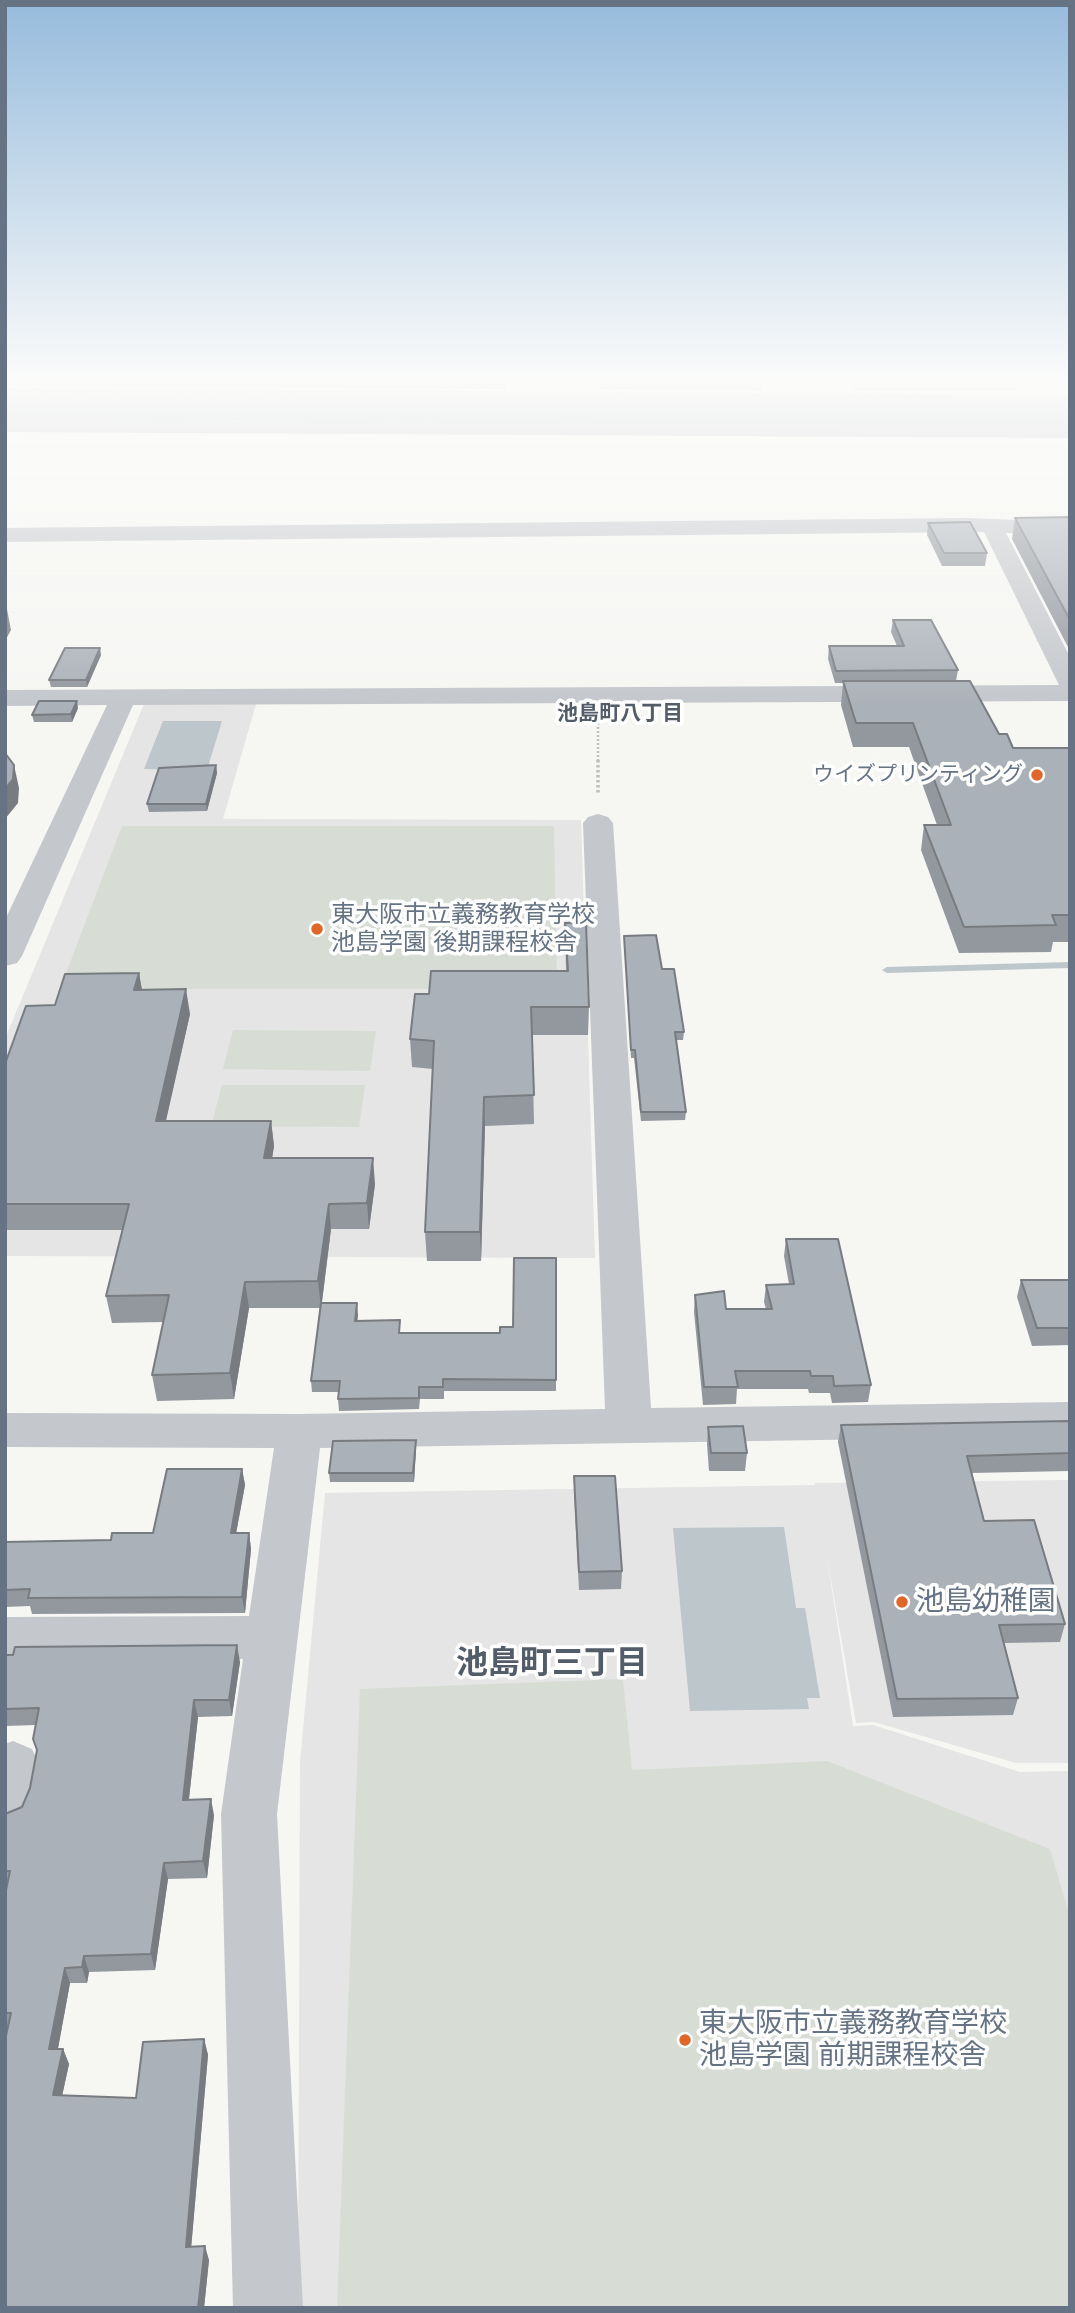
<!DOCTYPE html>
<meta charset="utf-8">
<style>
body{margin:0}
#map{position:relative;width:1075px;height:2313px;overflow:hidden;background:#f6f6f3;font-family:"Open Sans",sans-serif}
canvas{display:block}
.frame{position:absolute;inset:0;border:7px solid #657384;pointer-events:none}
</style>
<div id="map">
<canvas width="1075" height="2313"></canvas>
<div class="frame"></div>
</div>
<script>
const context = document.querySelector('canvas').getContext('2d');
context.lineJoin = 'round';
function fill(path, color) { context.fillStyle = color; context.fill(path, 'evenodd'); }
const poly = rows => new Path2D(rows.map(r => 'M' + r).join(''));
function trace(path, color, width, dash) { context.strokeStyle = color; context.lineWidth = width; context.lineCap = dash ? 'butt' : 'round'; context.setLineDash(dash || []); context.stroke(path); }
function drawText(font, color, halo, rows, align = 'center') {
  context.font = font + ' "Open Sans","Noto Sans JP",sans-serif'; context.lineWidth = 7; context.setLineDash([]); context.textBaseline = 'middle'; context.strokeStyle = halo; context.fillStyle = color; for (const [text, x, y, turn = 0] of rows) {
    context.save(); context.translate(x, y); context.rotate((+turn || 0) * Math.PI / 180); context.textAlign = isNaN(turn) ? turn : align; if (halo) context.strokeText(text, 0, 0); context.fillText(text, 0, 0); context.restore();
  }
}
fill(poly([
 [144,704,256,704,223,819,581,820,595,1258,5,1256,5,1039],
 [1070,1480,1070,1763,1016,1763,874,1722,856,1723,826,1551,853,1726,873,1725,1020,1772,1070,1771,1070,2308,298,2308,300,1762,325,1493,815,1485,815,1483]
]), '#e4e5e4');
fill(poly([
 [122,826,554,826,557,989,60,989],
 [233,1030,376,1031,370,1071,223,1069],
 [222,1085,365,1085,359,1127,211,1126],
 [623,1679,632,1770,827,1761,1050,1849,1070,1917,1070,2308,337,2308,360,1689]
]), '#d7ddd4');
fill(poly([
 [163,721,222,721,207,770,144,769],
 [784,1527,796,1608,805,1608,820,1698,807,1698,809,1709,690,1711,673,1528]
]), '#bcc6cb');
fill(poly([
 [1070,962,1070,968,887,973,882,970,887,967,1070,962]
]), '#bcc6cb');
fill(poly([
 [5,398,1070,405,1070,427,5,420,5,398]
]), '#bcc6cb');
trace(poly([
 [598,723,598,762]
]), '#bcbec0', 2.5, [2, 2]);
trace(poly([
 [598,760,598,795]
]), '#bcbec0', 3.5, [2.5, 2.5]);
fill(poly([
 [5,388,1070,395,1070,405,5,398,5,388],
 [5,420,1070,426,1070,438,5,432,5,420],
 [966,518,1070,522,1070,534,1006,533,1070,657,1070,701,133,705,22,956,17,963,5,966,5,920,107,705,5,706,5,690,1059,685,984,532,5,542,5,528,966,518],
 [598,814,608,817,613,823,651,1408,1070,1402,1070,1436,320,1448,277,1814,303,2308,233,2308,221,1814,243,1659,5,1661,5,1617,249,1616,274,1448,5,1447,5,1413,299,1414,605,1409,583,823,588,817,598,814],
 [13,1741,32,1749,40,1766,33,1804,25,1822,5,1830,5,1744,13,1741]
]), '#c4c7cb');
fill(poly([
 [5,382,506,382,506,389,5,385],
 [600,382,762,382,762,390,600,389],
 [851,382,1018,382,1016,391,856,391],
 [1070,517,1070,651,1012,539,1015,518],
 [928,523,987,553,985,566,942,566,927,535],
 [893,620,958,670,956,681,999,734,1013,748,1070,748,1070,942,1053,942,1051,952,959,953,921,850,924,825,937,825,909,747,853,747,841,705,843,683,835,683,828,659,829,646,897,646,891,632],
 [101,655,87,687,51,687,49,680],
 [78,708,72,722,34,722,32,715],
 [216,765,217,773,207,811,149,812,147,804],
 [565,923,589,1007,588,1035,532,1035,534,1124,485,1126,481,1261,427,1261,425,1232,433,1069,412,1067,410,1039,566,971],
 [624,936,662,969,684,1032,683,1040,676,1040,686,1112,685,1120,641,1121,634,1058,631,1058],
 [139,973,142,990,190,1014,166,1121,271,1121,274,1146,272,1158,375,1184,369,1229,331,1229,322,1303,358,1315,357,1321,400,1333,500,1333,513,1327,556,1258,556,1391,444,1391,444,1399,420,1399,419,1409,339,1411,338,1399,339,1392,312,1392,311,1381,320,1308,249,1308,234,1399,157,1401,152,1375,163,1322,112,1323,106,1296,123,1230,5,1230,5,1064,55,1005],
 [786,1239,871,1385,868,1402,832,1403,830,1393,809,1393,808,1389,737,1389,736,1404,703,1405,694,1312,695,1295,726,1309,766,1309,764,1302,766,1285,789,1284,784,1256],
 [1021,1280,1070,1280,1070,1345,1032,1346,1017,1297],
 [1070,1421,1070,1471,971,1473,984,1521,1065,1624,1060,1642,1004,1643,1018,1698,1013,1715,893,1717,838,1442,841,1425],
 [708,1427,747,1453,745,1471,709,1471,707,1444],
 [416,1440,416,1449,414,1482,330,1482,329,1473],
 [242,1469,245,1485,236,1533,249,1533,251,1549,245,1613,32,1614,30,1606,5,1607,5,1542,111,1540,153,1533],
 [574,1476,622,1571,621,1589,579,1590,574,1494],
 [5,1655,240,1662,232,1716,198,1717,189,1799,214,1815,207,1878,168,1879,155,1970,89,1972,87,1983,70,1983,58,2049,63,2049,69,2064,62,2096,136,2098,204,2039,208,2055,191,2247,209,2260,204,2308,8,2028,5,2028,5,1895,7,1888,5,1888,5,1814,22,1807,30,1788,37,1752,33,1739,36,1725,5,1726]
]), '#93989e');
fill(poly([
 [7,609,11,630,5,641,5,612],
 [100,648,101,655,87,687,86,680],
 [77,701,78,708,72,722,71,714],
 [14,765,19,788,18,803,5,819,5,789],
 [216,765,217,773,207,811,206,804],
 [139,973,143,997,134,990],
 [186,989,190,1014,160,1146,156,1121],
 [484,1097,485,1126,481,1261,480,1232],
 [271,1121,274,1146,268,1184,264,1158],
 [373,1158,375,1184,369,1229,367,1203],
 [329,1204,331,1229,321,1308,318,1281],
 [245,1282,249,1308,234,1399,230,1373],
 [357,1303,358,1315,356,1332,355,1321],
 [416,1440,416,1449,414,1482,413,1473],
 [242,1469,245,1485,233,1550,231,1533],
 [249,1533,251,1549,245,1613,242,1597],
 [237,1645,240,1662,232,1716,229,1700],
 [194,1700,198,1717,187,1816,183,1800],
 [211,1799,214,1815,207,1878,203,1861],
 [164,1863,168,1879,155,1970,151,1954],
 [84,1956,89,1972,87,1983,82,1967],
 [65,1968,70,1983,55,2064,49,2049],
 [204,2039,208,2055,190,2261,186,2247],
 [63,2049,69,2064,59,2110,53,2095],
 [205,2246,209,2260,204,2308,198,2308]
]), '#787c81');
const building = poly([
 [1070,517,1070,620,1015,518,1070,517],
 [970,522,987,553,944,553,928,523,970,522],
 [893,620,931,620,958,670,836,671,829,646,904,646,893,620],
 [65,648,100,648,86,680,49,680,65,648],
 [843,681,970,681,999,734,1007,734,1013,748,1070,748,1070,915,1052,915,1056,925,964,927,924,825,951,825,913,723,856,723,843,681],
 [39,701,77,701,71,714,32,715,39,701],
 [5,753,14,765,13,779,5,789,5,753],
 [216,765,206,804,147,804,159,768,216,765],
 [586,922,589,1007,531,1007,534,1095,484,1097,480,1232,425,1232,434,1041,410,1039,415,994,429,994,431,971,568,971,565,923,586,922],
 [656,935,662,969,674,969,684,1032,675,1032,686,1112,641,1112,635,1050,631,1050,624,936,656,935],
 [139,973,134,990,186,989,156,1121,271,1121,264,1158,373,1158,367,1203,329,1204,318,1281,245,1282,230,1373,152,1375,169,1295,106,1296,129,1204,5,1204,5,1064,26,1006,55,1005,65,974,139,973],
 [786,1239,838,1239,871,1385,834,1386,833,1376,811,1376,810,1371,735,1371,738,1387,704,1387,695,1295,724,1291,726,1309,772,1309,766,1285,794,1284,786,1239],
 [514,1258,556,1258,556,1380,443,1379,443,1387,419,1387,419,1398,338,1399,340,1381,311,1381,321,1303,357,1303,355,1321,400,1320,399,1333,500,1333,500,1327,513,1327,514,1258],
 [1021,1280,1070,1280,1070,1328,1037,1328,1021,1280],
 [1070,1421,1070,1453,967,1456,984,1521,1034,1520,1065,1624,999,1625,1018,1698,897,1699,841,1425,1070,1421],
 [743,1426,747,1453,711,1453,708,1427,743,1426],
 [416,1440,413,1473,329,1473,333,1441,416,1440],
 [167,1469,242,1469,231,1533,249,1533,242,1597,28,1598,30,1589,5,1590,5,1542,111,1540,112,1533,153,1533,167,1469],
 [574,1476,615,1476,622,1571,579,1572,574,1476],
 [237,1645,229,1700,194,1700,183,1800,211,1799,203,1861,164,1863,151,1954,84,1956,82,1967,65,1968,49,2049,63,2049,53,2095,136,2098,143,2042,204,2039,186,2247,205,2246,198,2308,5,2308,5,2040,11,2013,5,2013,5,1895,10,1871,5,1871,5,1814,22,1807,30,1788,37,1750,33,1739,39,1708,5,1709,5,1655,13,1655,15,1647,237,1645]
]);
fill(building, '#abb1b8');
trace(building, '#787c81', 2);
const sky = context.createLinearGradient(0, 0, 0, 705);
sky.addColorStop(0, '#96bbdc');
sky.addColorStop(0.54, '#fbfbfa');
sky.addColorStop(1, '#fbfbfa00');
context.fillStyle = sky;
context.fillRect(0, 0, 1075, 705);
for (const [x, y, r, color] of [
 [1037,775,7,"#e16628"],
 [317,929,7,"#e16628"],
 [902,1602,7,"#e16628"],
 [685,2040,7,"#e16628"]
]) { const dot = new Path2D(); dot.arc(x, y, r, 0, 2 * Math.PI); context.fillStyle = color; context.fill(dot); trace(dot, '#fff', 2.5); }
drawText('bold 21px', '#535d69', '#fff', [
 ["池島町八丁目",620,714]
]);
drawText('21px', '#657384', '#fff', [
 ["ウイズプリンティング",1023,775]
], 'right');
drawText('24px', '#657384', '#fff', [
 ["東大阪市立義務教育学校",331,915],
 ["池島学園 後期課程校舎",331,943]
], 'left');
drawText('28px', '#657384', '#fff', [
 ["池島幼稚園",916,1602],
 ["東大阪市立義務教育学校",699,2024],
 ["池島学園 前期課程校舎",699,2056]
], 'left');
drawText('bold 32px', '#535d69', '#fff', [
 ["池島町三丁目",552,1664]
]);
</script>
